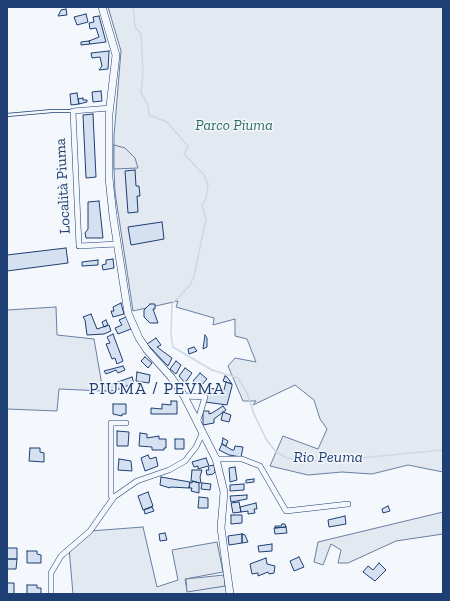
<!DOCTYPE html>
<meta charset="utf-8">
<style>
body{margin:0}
#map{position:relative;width:450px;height:601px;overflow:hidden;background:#f4f7fb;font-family:"Zilla Slab",serif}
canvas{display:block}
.frame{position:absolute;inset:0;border:8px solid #1d3f73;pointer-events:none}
</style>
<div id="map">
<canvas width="450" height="601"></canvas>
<div class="frame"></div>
</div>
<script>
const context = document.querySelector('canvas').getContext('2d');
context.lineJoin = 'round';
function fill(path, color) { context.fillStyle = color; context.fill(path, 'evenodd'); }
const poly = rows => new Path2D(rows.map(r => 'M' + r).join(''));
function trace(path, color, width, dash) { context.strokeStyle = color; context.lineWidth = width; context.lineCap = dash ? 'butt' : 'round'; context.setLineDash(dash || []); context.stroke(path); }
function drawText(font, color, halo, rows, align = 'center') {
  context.font = font + ' "Zilla Slab",serif'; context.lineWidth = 3; context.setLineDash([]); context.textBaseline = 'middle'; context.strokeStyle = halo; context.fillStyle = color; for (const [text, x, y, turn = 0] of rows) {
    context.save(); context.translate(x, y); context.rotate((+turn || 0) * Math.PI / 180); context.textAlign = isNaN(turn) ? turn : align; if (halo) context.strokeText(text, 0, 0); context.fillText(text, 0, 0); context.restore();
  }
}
const green = poly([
 [108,7,443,7,443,472,408,465,372,474,342,472,308,475,270,466,283,436,318,449,327,429,320,419,314,400,295,385,253,405,256,401,243,401,228,366,235,358,256,362,247,339,235,336,235,319,213,325,214,318,176,307,178,301,133,311,115,192,114,169,114,136,121,51,108,7],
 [56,307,57,335,94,339,103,391,59,389,57,411,7,409,7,310,56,307],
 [443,512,443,534,396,541,348,563,338,563,341,550,331,544,323,565,314,562,318,542,443,512],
 [143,527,157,587,178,580,172,550,217,542,223,572,185,579,187,591,225,586,229,587,230,594,73,594,69,548,90,531,143,527]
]);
fill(green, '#e3e9f0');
trace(green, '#687fa3', 1);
const parking = poly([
 [114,145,125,148,135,158,138,168,114,169,114,145],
 [224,575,225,586,187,592,186,579,224,575]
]);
fill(parking, '#e3e8f0');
trace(parking, '#687fa3', 1);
trace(poly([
 [133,7,135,27,141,34,143,73,141,93,148,105,149,115,167,122,188,146,184,154,204,175,208,185,206,198,202,205,206,219,194,276,190,285,172,304,171,335,173,347,212,370,238,378,247,393,254,414,266,439,275,451,287,458,304,461,339,460,443,450]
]), '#cfd7e4', 1.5);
const building = poly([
 [66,9,67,15,58,16,61,10,66,9],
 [86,14,88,22,77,25,74,17,86,14],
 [99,16,106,42,90,44,89,41,99,37,96,28,90,29,89,23,94,22,93,17,99,16],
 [89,41,90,44,81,45,81,42,89,41],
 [109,51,108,69,99,70,102,66,100,57,92,58,91,53,109,51],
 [101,91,102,101,93,102,92,92,101,91],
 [77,93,79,104,71,105,70,94,77,93],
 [83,98,83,100,87,100,87,102,79,104,78,99,83,98],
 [93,114,96,177,86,178,83,115,93,114],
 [135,170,136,186,139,186,140,196,137,196,138,212,128,213,125,171,135,170],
 [99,201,103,238,86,238,85,233,88,229,88,202,99,201],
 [162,222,164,239,131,245,128,227,162,222],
 [66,248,68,263,7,271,7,255,66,248],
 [113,259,114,268,103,270,102,265,106,264,106,260,113,259],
 [98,260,98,265,82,266,82,262,98,260],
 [121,303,124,314,113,317,111,311,114,311,113,307,121,303],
 [150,304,155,304,155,309,153,309,158,323,150,323,144,317,144,310,150,304],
 [91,314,97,329,109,325,111,331,104,334,87,335,85,320,83,317,91,314],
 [126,317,131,329,118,334,115,328,122,325,119,320,126,317],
 [106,320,108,325,104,327,102,322,106,320],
 [113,334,123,361,117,364,115,358,112,359,106,344,110,343,107,337,113,334],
 [205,335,207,338,207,347,203,349,205,335],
 [156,338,161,345,157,347,172,358,168,366,147,344,156,338],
 [194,347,197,351,189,354,188,349,194,347],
 [145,357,152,363,148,368,141,361,145,357],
 [176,361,181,365,176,374,170,369,176,361],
 [123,366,125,370,118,373,116,370,106,374,104,371,123,366],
 [185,368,192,373,185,383,179,376,185,368],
 [137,372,150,375,149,383,136,381,137,372],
 [200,373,207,379,200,387,193,381,200,373],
 [225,376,227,377,232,384,223,381,225,376],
 [132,377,134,383,114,391,103,391,103,384,112,384,132,377],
 [226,382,232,384,232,386,227,405,205,402,207,388,224,390,226,382],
 [171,401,177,401,177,414,151,414,151,408,162,409,162,404,171,405,171,401],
 [113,404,126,404,126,414,122,414,122,416,113,414,113,404],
 [223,406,226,410,214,419,214,423,203,425,203,411,209,411,209,414,212,413,223,406],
 [223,412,231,415,229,422,221,420,223,412],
 [117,431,129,432,128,446,117,446,117,431],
 [140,433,147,434,147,438,159,436,159,439,166,439,166,448,164,448,164,450,152,450,152,447,139,446,140,433],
 [223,438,228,441,226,446,222,444,223,438],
 [175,439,184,439,184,449,175,449,175,439],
 [222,444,232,450,234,450,235,446,243,447,241,457,229,455,219,450,222,444],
 [30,448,40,448,40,452,44,453,44,462,29,461,30,448],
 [148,455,150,459,156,457,158,466,145,471,141,458,148,455],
 [206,458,209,466,214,465,215,472,213,474,207,475,206,470,209,470,208,466,198,469,198,466,194,467,192,462,206,458],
 [119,459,131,461,132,471,118,470,119,459],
 [235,467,237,480,230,482,229,468,235,467],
 [192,470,202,470,200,477,201,483,191,481,192,470],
 [161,477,190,482,189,488,170,487,170,488,160,485,161,477],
 [254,479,254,482,246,483,246,480,254,479],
 [193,481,199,483,199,493,191,491,192,488,189,488,190,482,192,483,193,481],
 [202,483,211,484,210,490,201,489,202,483],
 [244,484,244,490,230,491,230,485,244,484],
 [148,492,153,506,143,510,138,496,148,492],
 [247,495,247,499,231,502,230,496,247,495],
 [199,497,208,498,208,508,198,508,199,497],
 [239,502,241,512,233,513,231,503,239,502],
 [256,503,257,509,254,509,255,513,248,514,248,511,241,512,240,507,256,503],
 [388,506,390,511,383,513,382,509,388,506],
 [152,507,154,511,145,514,144,510,152,507],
 [231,515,242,515,242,523,231,524,231,515],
 [345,516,346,524,329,527,328,520,345,516],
 [282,524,285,524,286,527,275,528,275,526,281,526,282,524],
 [286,527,287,533,275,534,274,528,286,527],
 [165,533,167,540,160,541,159,534,165,533],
 [242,534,242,543,229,545,228,536,242,534],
 [242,534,245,535,248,542,242,543,242,534],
 [272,544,272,551,259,552,258,546,272,544],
 [7,548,17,548,17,559,7,559,7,548],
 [27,551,37,551,37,554,41,555,41,563,27,563,27,551],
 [299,557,304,567,294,571,290,561,299,557],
 [266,558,267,564,275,566,274,573,269,574,268,572,258,576,258,573,252,574,250,564,266,558],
 [7,559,17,559,16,569,7,569,7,559],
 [379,563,386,570,375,581,363,572,368,566,373,570,379,563],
 [7,583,14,583,14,594,7,594,7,583],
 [27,585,37,585,37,588,41,588,41,594,27,594,27,585]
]);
fill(building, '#d5e0f0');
trace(building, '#1d3f73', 1);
const lane = poly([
 [7,115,52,111,73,111]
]);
const street = poly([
 [110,108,73,111,79,246,117,244],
 [184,396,205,397,197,423],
 [216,459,242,459,260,466,286,511,348,504],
 [114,497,111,496,111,423,126,423],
 [51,594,51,573,61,556,90,531,114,497,137,481,169,470,185,461,196,447,202,434]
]);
const secondary = poly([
 [102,7,116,55,109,114,109,178,113,216,128,313,139,338,147,350,171,377,184,396,216,459,224,492,221,528,230,594]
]);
trace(lane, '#1d3f73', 4);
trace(street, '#1d3f73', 6);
trace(secondary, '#1d3f73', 8);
trace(lane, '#f4f7fb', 2.5);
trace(street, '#f4f7fb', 5);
trace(secondary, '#f4f7fb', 7);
drawText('italic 15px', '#2c6c60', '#f4f7fb', [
 ["Parco Piuma",234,126]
]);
drawText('15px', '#1d3f73', '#f4f7fb', [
 ["Località Piuma",63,186,-93]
]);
drawText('italic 16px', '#1d3f73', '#f4f7fb', [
 ["Rio Peuma",328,457]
]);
context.letterSpacing = '1px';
drawText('17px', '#1d3f73', '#f4f7fb', [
 ["PIUMA / PEVMA",157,389]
]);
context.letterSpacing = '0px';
</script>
